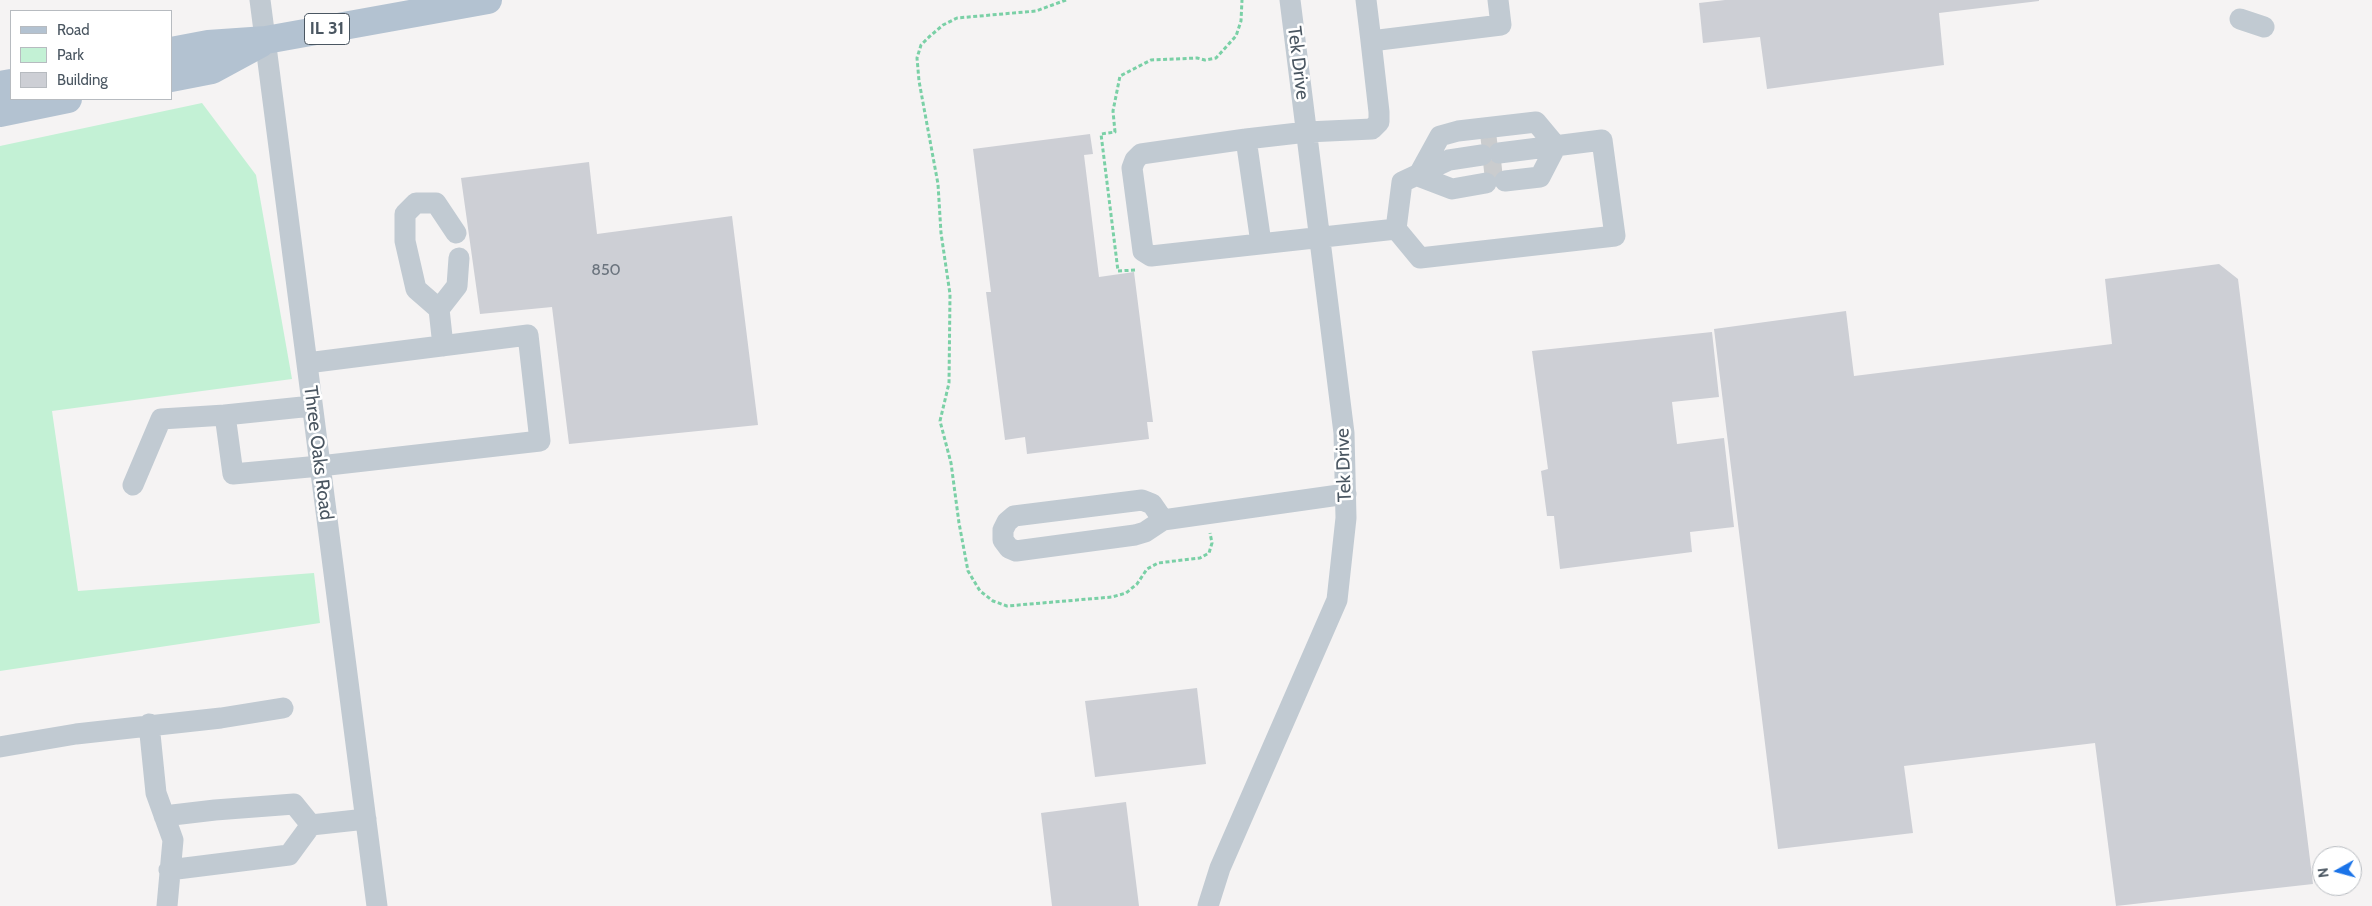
<!DOCTYPE html>
<style>
body{margin:0}
#map{position:relative;width:2372px;height:906px;overflow:hidden;background:#f5f3f3;font-family:Cabin,sans-serif}
canvas{display:block}
.legend{position:absolute;left:10px;top:10px;width:162px;height:90px;box-sizing:border-box;background:#fff;border:1px solid #b7bbc0;margin:0;padding:6px 9px;list-style:none;font-size:15px;color:#4a5661}
.legend li{display:flex;align-items:center;gap:10px;height:25px}
.legend b{width:25px;border:1px solid #b7bbc0}
.north{position:absolute;left:2312px;top:846px;width:50px;height:50px;box-sizing:border-box;background:#fff;border:1px solid #b7bbc0;border-radius:50%;rotate:263deg;font-size:14px;font-weight:700;line-height:20px;text-align:center;color:#4a5661}
.north::after{content:'';display:block;margin:auto;width:18px;height:22px;background:#1a73e8;clip-path:polygon(50% 0,100% 100%,50% 72%,0 100%)}
</style>
<div id="map">
<canvas width="2372" height="906"></canvas>
<ul class="legend">
<li><b style="height:6px;background:#b3c2d1"></b>Road</li>
<li><b style="height:14px;background:#c3f1d5"></b>Park</li>
<li><b style="height:14px;background:#cdcfd5"></b>Building</li>
</ul>
<div class="north">N</div>
</div>
<script>
const context = document.querySelector('canvas').getContext('2d');
context.lineJoin = 'round';
function fill(path, color) { context.fillStyle = color; context.fill(path, 'evenodd'); }
const poly = rows => new Path2D(rows.map(r => 'M' + r).join(''));
function trace(path, color, width, dash) { context.strokeStyle = color; context.lineWidth = width; context.lineCap = dash ? 'butt' : 'round'; context.setLineDash(dash || []); context.stroke(path); }
function drawText(font, color, halo, rows, align = 'center') {
  context.font = font + ' Cabin,sans-serif'; context.lineWidth = 5; context.setLineDash([]); context.textBaseline = 'middle'; context.strokeStyle = halo; context.fillStyle = color; for (const [text, x, y, turn = 0] of rows) {
    context.save(); context.translate(x, y); context.rotate((+turn || 0) * Math.PI / 180); context.textAlign = isNaN(turn) ? turn : align; if (halo) context.strokeText(text, 0, 0); context.fillText(text, 0, 0); context.restore();
  }
}
fill(poly([
 [202,103,256,175,292,379,52,411,78,591,314,573,320,623,0,671,0,146]
]), '#c3f1d5');
fill(poly([
 [1725,0,2039,0,2039,1,1939,13,1944,65,1767,89,1760,37,1703,43,1699,3],
 [1090,134,1093,154,1084,155,1099,277,1134,272,1153,422,1147,422,1149,439,1027,454,1025,437,1005,440,986,292,991,292,973,149],
 [589,162,597,234,732,216,758,425,569,444,552,307,480,314,461,178],
 [2219,264,2238,279,2313,884,2116,906,2095,743,1904,766,1913,833,1778,849,1714,329,1846,311,1854,376,2112,344,2105,279],
 [1712,332,1719,397,1672,402,1677,444,1724,438,1734,527,1690,532,1692,552,1560,569,1554,516,1547,516,1541,471,1548,469,1532,351],
 [1197,688,1206,764,1095,777,1085,701],
 [1126,802,1139,906,1052,906,1041,813]
]), '#cdcfd5');
trace(poly([
 [1481,142,1497,140],
 [1484,171,1502,169]
]), '#caccce', 21, [21, 11]);
trace(poly([
 [1066,0,1036,11,957,18,943,25,929,37,921,45,917,58,919,81,938,184,941,233,950,294,949,383,940,421,951,463,959,523,968,571,980,591,993,601,1007,606,1112,597,1126,593,1137,584,1147,569,1158,563,1200,558,1209,553,1212,543,1210,533],
 [1135,270,1118,271,1101,134,1115,132,1113,111,1120,76,1151,60,1197,58,1205,60,1216,58,1236,36,1241,21,1242,0]
]), '#7ad0a6', 3, [4, 2.5]);
trace(poly([
 [260,0,377,906],
 [1366,0,1371,41,1501,25,1498,0],
 [2240,19,2264,27],
 [1371,41,1379,112,1379,122,1372,129,1307,132,1246,139,1141,154,1135,160,1132,168,1143,251,1151,256,1396,229,1420,258,1615,236,1602,140,1499,153],
 [1246,139,1261,243],
 [1418,176,1440,136,1458,131,1536,122,1556,146],
 [1418,176,1452,189,1486,183],
 [1505,181,1540,177,1556,146],
 [1396,229,1402,182,1449,160,1482,155],
 [439,309,457,286,459,258],
 [443,346,439,309,416,289,405,241,405,214,416,203,436,203,456,233],
 [307,363,528,335,540,441,320,466,233,474,225,415,312,406],
 [133,485,161,419,225,415],
 [1163,520,1152,504,1142,500,1014,516,1007,522,1003,530,1003,540,1009,548,1016,551,1135,535,1145,532,1163,520,1346,494],
 [149,724,156,793,173,840,167,906],
 [0,747,76,734,221,718,283,708],
 [164,816,215,810,294,804,311,825],
 [311,825,366,819],
 [169,870,289,855,311,825],
 [1208,906,1220,868,1337,600,1346,518,1344,433,1290,0]
]), '#c1cad2', 21);
trace(poly([
 [171,51,208,44,266,40,488,0],
 [171,78,212,70,260,44],
 [0,85,11,83],
 [0,113,68,99]
]), '#b3c2d1', 28);
drawText('16px', '#6b747e', null, [
 ["850",606,270]
]);
for (const [x, y, w] of [
 [327,29,45]
]) { const box = new Path2D(); box.roundRect(x - w / 2, y - 15.5, w, 31, 4); context.fillStyle = '#fff'; context.fill(box); trace(box, '#4a5661', 1); }
drawText('bold 18px', '#4a5661', null, [
 ["IL 31",327,29]
]);
drawText('19px', '#4a5661', '#fff', [
 ["Tek Drive",1298,63,83],
 ["Three Oaks Road",318,453,83],
 ["Tek Drive",1344,465,-92]
]);
</script>
